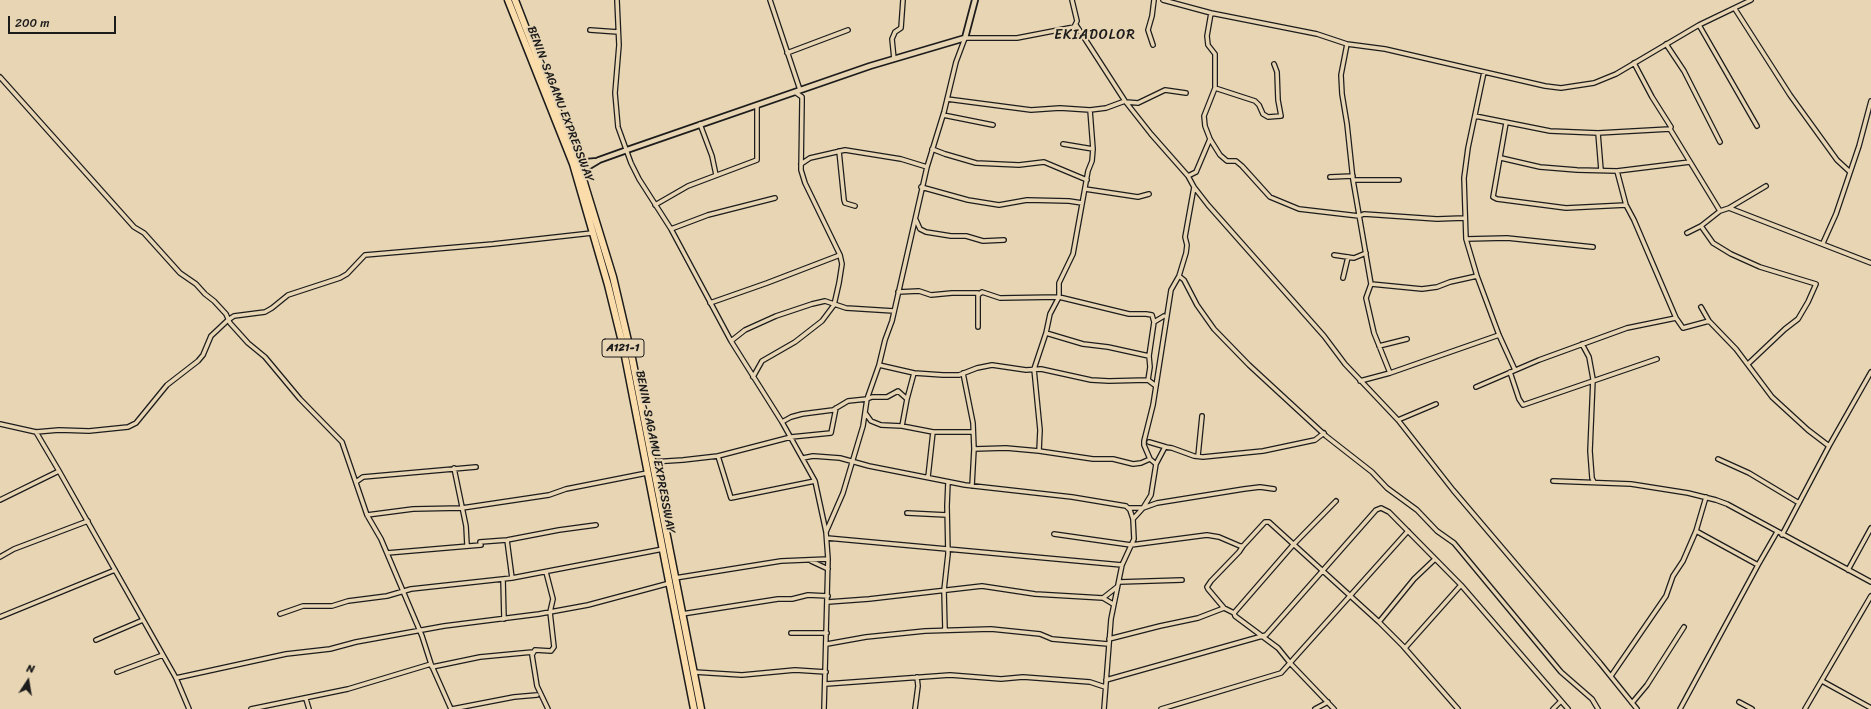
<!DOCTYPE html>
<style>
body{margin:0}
#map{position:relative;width:1871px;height:709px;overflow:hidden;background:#e7d5b3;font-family:Sriracha,sans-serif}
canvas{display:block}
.north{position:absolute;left:8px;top:661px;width:40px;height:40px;-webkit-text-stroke:3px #e7d5b3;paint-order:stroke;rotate:12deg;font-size:11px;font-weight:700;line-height:16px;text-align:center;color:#1c1c1c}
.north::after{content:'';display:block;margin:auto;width:14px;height:18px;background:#1c1c1c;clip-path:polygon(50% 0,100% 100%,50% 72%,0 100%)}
.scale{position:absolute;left:8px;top:16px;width:108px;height:18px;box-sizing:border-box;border:2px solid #1c1c1c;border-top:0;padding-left:5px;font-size:12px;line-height:14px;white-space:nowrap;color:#1c1c1c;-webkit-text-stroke:3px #e7d5b3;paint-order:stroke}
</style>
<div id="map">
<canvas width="1871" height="709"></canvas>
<div class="north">N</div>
<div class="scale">200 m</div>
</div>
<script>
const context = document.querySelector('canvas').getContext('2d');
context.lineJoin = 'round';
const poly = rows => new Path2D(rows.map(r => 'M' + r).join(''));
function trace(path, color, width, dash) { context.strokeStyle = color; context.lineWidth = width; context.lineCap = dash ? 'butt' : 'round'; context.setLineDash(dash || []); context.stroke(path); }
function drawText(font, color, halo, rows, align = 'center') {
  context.font = font + ' Sriracha,sans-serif'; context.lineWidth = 4; context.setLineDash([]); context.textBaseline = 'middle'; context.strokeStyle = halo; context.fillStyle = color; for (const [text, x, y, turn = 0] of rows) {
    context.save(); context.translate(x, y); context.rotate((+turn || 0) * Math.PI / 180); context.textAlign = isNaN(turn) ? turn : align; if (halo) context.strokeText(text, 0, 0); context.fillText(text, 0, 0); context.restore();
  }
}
const minor = poly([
 [617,0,619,45,615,93,618,127,631,163,639,179,671,229,731,341,782,422,815,481,826,532,828,559,824,709],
 [770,0,800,90],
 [1163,0,1211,13,1317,34,1347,44,1385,49,1545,86,1561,88,1594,83,1616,74,1699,25,1751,0],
 [1735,9,1790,95,1837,160,1850,172],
 [1211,13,1207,36,1208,45,1215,54,1215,88,1204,116,1205,126,1210,139,1220,155,1227,161,1236,161,1242,166,1270,197,1299,209,1359,216,1364,214,1437,219,1464,218],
 [1076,25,1125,101,1151,134,1188,176,1194,187,1208,205,1324,336,1345,364,1398,420,1453,490,1600,663,1637,709],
 [1699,25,1757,126],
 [590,30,618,32],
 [1347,44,1341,75,1342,94,1347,124,1353,180,1371,284,1366,298,1374,333,1390,373],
 [1666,44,1684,71,1720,142],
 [1153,45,1148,30,1152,16,1154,0],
 [787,53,848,30],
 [894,59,892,39,895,32,901,28,903,0],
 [1484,72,1468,148,1464,178,1466,239,1477,276,1499,335,1515,370],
 [0,77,134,227,144,233,180,273,196,284,205,294,214,301,226,314,230,323,248,343,265,357,300,399,342,442,367,515,381,539,422,636,431,664,451,709],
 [1215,88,1255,101,1259,105,1263,114,1268,117,1281,116,1278,100,1277,72,1274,64],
 [947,99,1031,110,1060,108,1090,110,1106,108,1125,101],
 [1126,102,1138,103,1165,90,1186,93],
 [943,115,993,125],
 [1475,116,1550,131,1598,133,1670,129,1671,127,1652,97,1634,63],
 [1506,123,1493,197,1497,199,1566,208,1626,205],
 [700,124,712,156,716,175],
 [1670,129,1720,211],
 [1598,133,1601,170],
 [1063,144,1093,149],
 [932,149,945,154,976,163,1019,165,1044,162,1087,180],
 [839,151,844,200,845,203,855,206],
 [1501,158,1540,167,1577,170,1617,171,1690,162],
 [801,164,810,158,845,150,901,159,927,167],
 [1617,171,1626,205,1634,220,1676,318,1683,328,1709,321],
 [1188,176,1196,172,1210,139],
 [1330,177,1353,176],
 [1353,180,1399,180],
 [921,187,968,200,999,205,1027,200,1069,201,1082,203],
 [1085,189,1138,197,1149,194],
 [655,205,688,186,757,160,757,105],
 [1729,208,1871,263],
 [916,220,920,229,926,232,951,236,966,236,983,241,1004,240],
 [1701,226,1713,243,1731,254,1760,267,1816,284,1808,302,1798,319,1785,329,1748,364],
 [671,229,708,215,775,198],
 [1687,233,1701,226,1720,211,1729,208,1766,186],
 [1466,239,1507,238,1593,247],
 [1823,243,1836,214,1859,146,1871,101],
 [1334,255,1354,258,1366,253],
 [1179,276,1186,253,1187,245,1185,237,1194,187],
 [1343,278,1348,257],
 [1371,284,1422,289,1437,287,1450,282,1477,276],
 [898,292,919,291,931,295,952,293,978,293],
 [710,303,767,283,840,255],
 [1701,307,1709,321,1736,349,1772,397,1808,430,1829,446],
 [1154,322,1164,316],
 [978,327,978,295,982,292,1000,298,1059,297,1129,314,1146,314,1152,315,1154,322,1149,356,1150,367,1148,380],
 [1046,333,1083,344,1108,347,1149,356],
 [731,341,745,330,776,316,812,304,825,301,846,308,894,311],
 [1582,344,1589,357,1593,379,1590,451,1592,478,1594,482],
 [1379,346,1407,339],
 [879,365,914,373,943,375,959,375,977,368,992,365,1026,370,1041,369,1091,380,1109,381,1148,380,1156,386],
 [1510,372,1519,399,1523,405,1657,359],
 [963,373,973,423,974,449,972,486],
 [753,377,762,361,795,342,822,321,834,305,839,283,842,264,840,255,805,183,801,170,802,102,802,97,795,92],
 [1360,381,1390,373,1499,335],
 [1476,387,1539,360,1627,328,1676,318],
 [907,399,914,373],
 [866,414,871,421,881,425,902,426,933,432,928,477],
 [1398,420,1436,404],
 [782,422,791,417,802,414,833,410,848,401,867,399,872,397,887,397,898,391,907,399,902,426],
 [0,424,36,432,59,430,89,431,128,427,136,423,167,385,198,361,203,355,211,336,228,320,234,316,265,312,272,308,288,295,340,278,347,274,365,255,493,244,592,233],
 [36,432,59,471,176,678],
 [933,432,973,432],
 [1149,442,1166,447],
 [974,449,1006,448,1039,451,1093,459,1113,459,1133,464,1141,463,1150,459],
 [1039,451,1040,430,1034,369,1046,333,1050,314,1059,297,1059,283,1073,254,1088,171,1092,161,1093,149,1090,110],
 [718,456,731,498,815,481],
 [1198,456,1202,416],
 [803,458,813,456,840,458,869,466,965,485,1072,497,1126,506,1130,510,1133,519,1134,539,1122,565],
 [1718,459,1749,473,1799,503],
 [652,462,683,460,718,456,791,437,831,433,836,408],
 [1156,464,1165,447,1172,448,1194,456,1203,457,1263,451,1315,440,1324,433],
 [454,468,466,526,467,545],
 [1553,481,1631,484,1688,493,1716,500,1727,504,1871,582],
 [356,482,363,477,476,467],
 [0,500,59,471],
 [1129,508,1143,508,1151,495,1156,464,1150,459,1144,445,1144,441,1153,405,1171,290,1179,276,1184,280,1197,305,1214,329,1249,365,1326,436,1372,472,1387,488,1417,510,1437,531,1454,543,1561,672,1592,699,1598,709],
 [907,513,947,515],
 [367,515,413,509,462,508,549,495,566,489,647,473],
 [1133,519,1143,508,1157,503,1244,489,1260,487,1274,489],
 [1696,531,1706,497],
 [826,532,843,493,863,426,867,399,879,365,885,340,892,321,927,167,944,112,956,62,965,38,1017,38,1074,27,1077,21,1072,0],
 [1054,534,1131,545,1207,535,1219,537,1240,546,1243,546,1265,522,1269,522,1379,622,1403,646,1458,709],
 [1782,535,1829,446,1871,372],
 [827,538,1122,565,1111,619,1104,709],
 [507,540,512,578],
 [480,542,507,540,559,530,596,525],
 [1243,546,1239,552,1211,581,1207,587,1208,589,1224,608,1234,613,1235,616,1278,648,1291,664,1334,709],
 [387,553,481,545],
 [0,557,14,549,88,521],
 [811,561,828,569],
 [1848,570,1871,528],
 [546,572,553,599,550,612,554,647,551,651,535,650,532,655,537,686,548,709],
 [675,578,781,561,828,559],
 [503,579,504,619],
 [1119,582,1182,580],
 [1103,598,1113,604],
 [828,602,869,599,982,586,1035,594,1103,598,1117,587],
 [1234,613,1293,545,1336,501],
 [280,614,303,606,332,606,348,601,387,596,411,589,512,578,663,549],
 [682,614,778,599,792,599,808,595,828,596],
 [0,617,115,570],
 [1379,622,1414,579,1435,559],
 [945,630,944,590,948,554,947,506,948,482],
 [791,633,827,633],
 [1109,639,1160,626,1198,618,1224,608],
 [96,640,143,620],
 [827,644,866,637,925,631,991,629,1040,634,1052,639,1108,644],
 [1405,648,1461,585,1568,709],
 [117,672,163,655],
 [694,672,742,675,795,670,826,672],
 [1611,676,1666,596,1673,576,1683,561,1696,531,1758,565,1777,532],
 [1106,680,1266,635,1376,510,1381,508,1389,512,1461,585],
 [1822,681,1871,708],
 [826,684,950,675,1001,679,1023,677,1090,682,1105,687],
 [306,699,309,709],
 [1739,702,1752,709],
 [1632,703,1647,685,1684,627],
 [189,709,176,678,286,654,330,649,356,642,444,626,539,614,588,605,670,583],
 [251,709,348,689,431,664,432,667,480,657,533,652],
 [452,709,514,697,537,695],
 [915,709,918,686,917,677],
 [1161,709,1281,673,1408,531],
 [1315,709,1328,702],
 [1553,709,1561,701],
 [1680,709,1758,565],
 [1805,709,1871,596]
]);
const tertiary = poly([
 [575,163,597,161],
 [579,172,599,160,627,150,870,66,965,38,975,0]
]);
const trunk = poly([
 [508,0,573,164,608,285,623,346,694,709],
 [515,0,578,163,613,277,632,358,701,709]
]);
trace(minor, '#1c1c1c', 6);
trace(tertiary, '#1c1c1c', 8);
trace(trunk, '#1c1c1c', 9);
trace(minor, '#e7d5b3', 3.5);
trace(tertiary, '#e7d5b3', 4.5);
trace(trunk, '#faddab', 6);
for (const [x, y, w] of [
 [623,348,42]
]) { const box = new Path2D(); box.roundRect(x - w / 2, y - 9, w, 18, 3); context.fillStyle = '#e7d5b3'; context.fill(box); trace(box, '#1c1c1c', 1); }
drawText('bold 11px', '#1c1c1c', null, [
 ["A121-1",623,348]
]);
drawText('12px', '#1c1c1c', '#e7d5b3', [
 ["BENIN-SAGAMU EXPRESSWAY",560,104,69],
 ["BENIN-SAGAMU EXPRESSWAY",655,452,79]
]);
context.letterSpacing = '1px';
drawText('14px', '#1c1c1c', '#e7d5b3', [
 ["EKIADOLOR",1095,35]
]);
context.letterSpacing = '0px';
</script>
